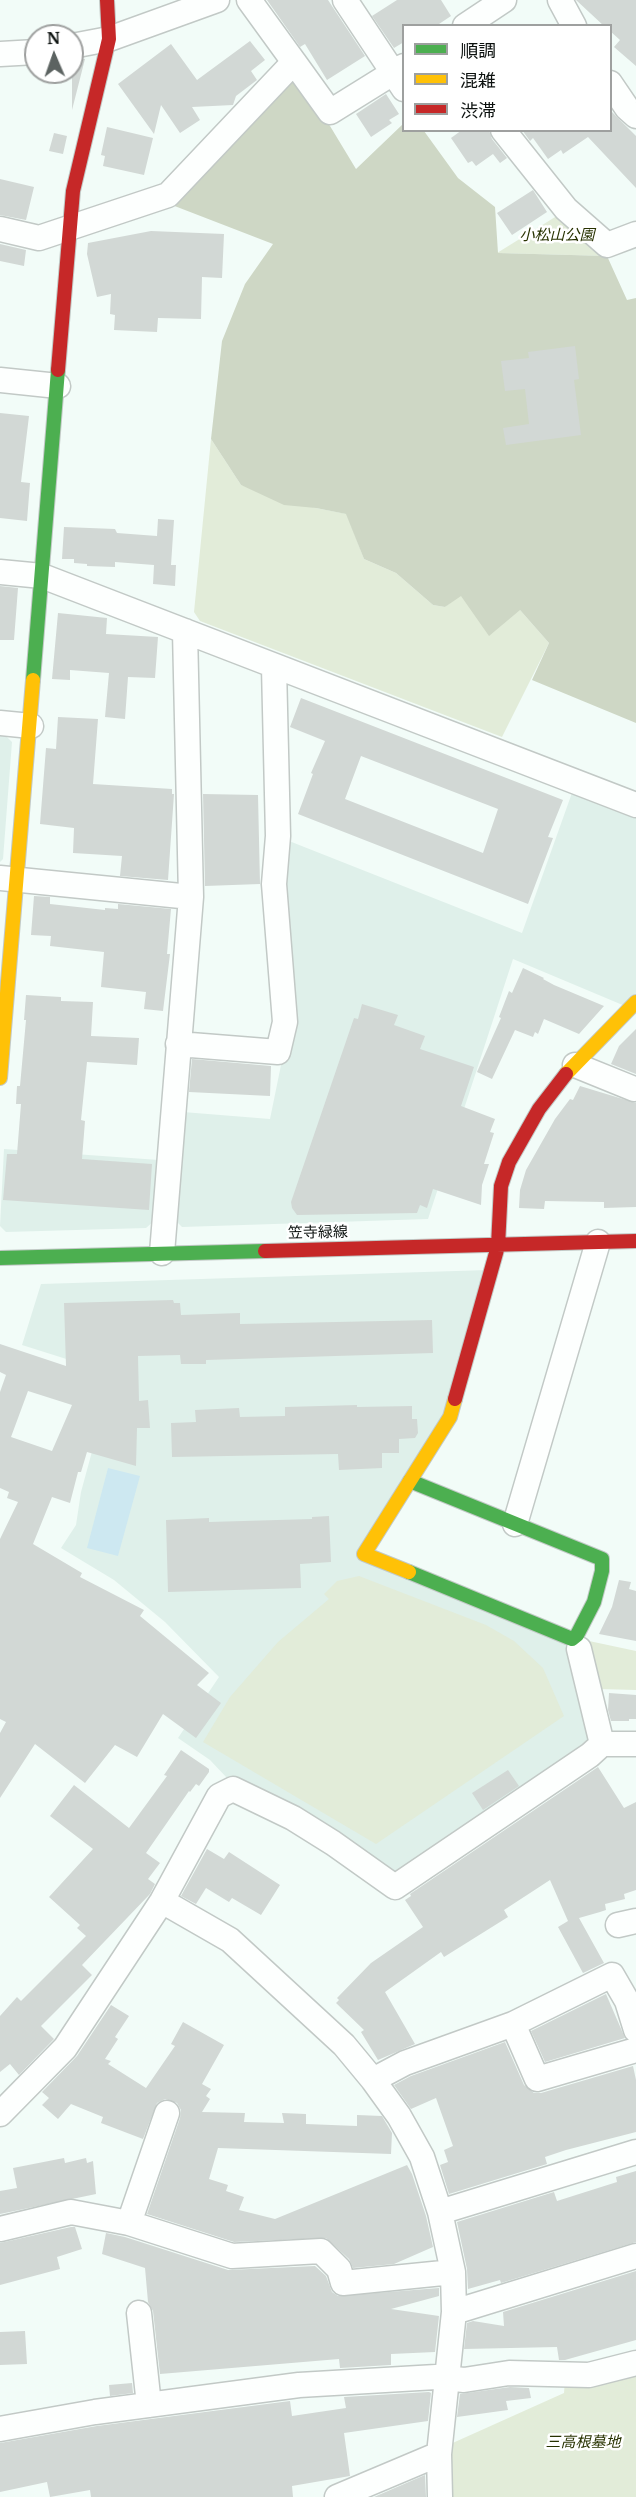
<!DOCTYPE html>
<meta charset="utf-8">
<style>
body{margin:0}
#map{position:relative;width:636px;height:2497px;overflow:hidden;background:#f2fcf8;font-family:Merriweather,"Noto Sans JP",serif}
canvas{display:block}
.legend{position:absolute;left:402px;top:24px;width:210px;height:108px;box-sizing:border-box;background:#fff;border:2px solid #9ea09f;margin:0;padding:8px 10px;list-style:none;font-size:18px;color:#0c110f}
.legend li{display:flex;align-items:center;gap:12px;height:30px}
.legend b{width:30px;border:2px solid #9ea09f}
.north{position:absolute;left:24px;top:24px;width:60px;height:60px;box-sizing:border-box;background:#fff;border:2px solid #9ea09f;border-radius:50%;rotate:358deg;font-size:16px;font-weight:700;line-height:24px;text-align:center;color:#0c110f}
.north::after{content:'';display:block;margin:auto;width:21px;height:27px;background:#5c6361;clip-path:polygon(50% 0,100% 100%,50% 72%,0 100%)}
</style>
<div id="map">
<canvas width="636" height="2497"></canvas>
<ul class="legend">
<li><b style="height:8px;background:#4caf50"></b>順調</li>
<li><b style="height:8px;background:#ffc107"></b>混雑</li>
<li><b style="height:8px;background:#c62828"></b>渋滞</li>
</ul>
<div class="north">N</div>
</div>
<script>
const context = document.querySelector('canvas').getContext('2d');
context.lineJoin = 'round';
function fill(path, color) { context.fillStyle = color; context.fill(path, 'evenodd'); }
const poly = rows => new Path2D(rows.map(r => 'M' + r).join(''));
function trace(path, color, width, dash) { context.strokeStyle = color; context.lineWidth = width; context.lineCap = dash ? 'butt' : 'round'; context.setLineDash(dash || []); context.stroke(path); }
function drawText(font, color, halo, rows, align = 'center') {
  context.font = font + ' Merriweather,"Noto Sans JP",serif'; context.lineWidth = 5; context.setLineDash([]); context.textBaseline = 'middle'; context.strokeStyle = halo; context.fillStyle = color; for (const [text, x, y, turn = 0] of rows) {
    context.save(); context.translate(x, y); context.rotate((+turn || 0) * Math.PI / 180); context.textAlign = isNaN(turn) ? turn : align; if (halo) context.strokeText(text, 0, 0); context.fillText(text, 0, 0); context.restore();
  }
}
fill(poly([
 [0,734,5,735,12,742,3,859,0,862],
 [573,790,636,815,636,995,625,1006,513,959,428,1219,182,1227,174,1219,183,1112,270,1119,290,1021,284,839,522,933],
 [4,1149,159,1160,154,1221,146,1228,6,1232,0,1226],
 [488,1270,442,1417,357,1555,565,1641,590,1735,582,1748,397,1872,387,1872,296,1812,227,1778,210,1760,178,1738,219,1677,165,1622,114,1580,61,1548,76,1525,81,1492,103,1411,98,1369,22,1345,41,1284]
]), '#dff0ea');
fill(poly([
 [560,214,607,256,497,253],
 [211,439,241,485,316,508,347,514,364,559,396,573,433,605,445,607,460,595,520,610,549,643,502,737,200,621,194,612],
 [359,1576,486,1625,514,1641,543,1668,564,1716,376,1844,203,1742,230,1697,278,1642,329,1599,324,1594,337,1581],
 [589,1641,636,1651,636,1690,599,1689],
 [636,2371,636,2497,444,2497,446,2446,564,2393,565,2379]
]), '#e2ecd9');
fill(poly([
 [295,78,330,126,356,169,403,124,404,130,424,131,458,178,495,207,498,253,607,256,627,300,636,298,636,723,532,680,549,643,520,610,489,636,461,596,445,607,433,605,396,573,364,559,346,514,316,508,284,505,241,485,211,439,222,341,245,284,273,244,172,205]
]), '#ced7c5');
fill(poly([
 [108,1468,140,1476,118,1556,87,1548]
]), '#cde8f1');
fill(poly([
 [267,0,328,0,365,56,327,80,305,44,300,47],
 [397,0,441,0,451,16,436,26,404,26,404,42,394,48,372,16],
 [576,0,636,0,636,66,614,47,620,40,610,31,610,26,604,26],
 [250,41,265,60,251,71,257,80,236,96,233,105,192,107,200,120,180,133,161,105,154,134,118,84,171,44,197,80],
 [82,59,85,59,72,110,72,60],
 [386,94,399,114,389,120,392,123,371,137,356,114],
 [610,110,636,136,636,188,588,137,563,154,561,150,548,159,533,138,530,141,522,130,610,130],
 [107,127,153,138,144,175,103,166,105,156,101,155],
 [462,130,489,130,492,139,507,158,500,163,493,154,476,166,472,161,468,163,451,138],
 [54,133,67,136,63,154,49,151],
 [0,179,34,187,26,220,0,215],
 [533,190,547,212,512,235,497,213],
 [151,231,224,234,222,278,202,277,201,319,158,318,157,332,114,330,115,315,110,314,111,294,97,297,87,254,88,243],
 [0,244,26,250,24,266,0,261],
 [575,346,579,379,574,380,581,435,506,445,503,428,529,424,525,389,505,391,501,361,529,358,528,352],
 [0,413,29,416,21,482,30,483,27,521,0,518],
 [158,519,174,520,171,565,176,565,175,586,153,584,154,565,115,562,115,567,87,566,87,564,74,563,74,559,62,559,64,527,115,529,117,533,157,536],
 [0,586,18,588,14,640,0,640],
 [58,613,107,618,106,634,158,637,155,678,128,677,125,719,105,717,109,673,70,670,70,680,52,679],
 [301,698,563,800,548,837,553,838,528,904,298,814,313,774,311,773,325,741,290,727],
 [361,756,498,809,483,853,345,799],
 [58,717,98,719,93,784,172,789,172,794,174,794,168,880,120,876,122,856,73,853,74,828,40,824,46,748,56,749],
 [203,794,258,795,260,884,205,886],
 [34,896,50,897,50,904,105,910,105,908,118,909,118,904,171,909,167,954,170,954,163,1011,144,1009,146,992,101,987,104,952,50,946,51,936,31,935],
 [523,968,544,978,543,979,554,985,604,1006,579,1034,544,1019,538,1034,535,1032,533,1037,515,1030,492,1079,477,1072,501,1018,499,1017,509,991,512,993],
 [26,995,61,997,61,1001,93,1002,91,1036,139,1038,137,1065,87,1062,81,1120,85,1121,82,1159,152,1164,149,1210,3,1200,7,1154,17,1154,21,1104,16,1104,17,1086,20,1086,26,1020,24,1020],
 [362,1004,398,1015,394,1025,425,1036,420,1049,474,1067,461,1106,495,1119,490,1132,494,1133,484,1164,489,1164,482,1185,481,1205,433,1189,427,1208,420,1205,417,1213,297,1215,292,1208,291,1202,354,1018,358,1019],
 [636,1029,636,1074,611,1064,619,1046],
 [192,1059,271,1066,270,1096,189,1092],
 [580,1086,636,1103,636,1207,604,1208,604,1202,545,1201,544,1209,519,1208,520,1190,526,1170,555,1119,570,1099,573,1100],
 [173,1300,174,1303,180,1303,181,1315,240,1313,240,1324,432,1320,433,1353,206,1360,206,1364,181,1364,180,1355,138,1356,139,1401,148,1400,150,1428,137,1428,136,1466,87,1452,81,1472,78,1472,70,1503,52,1497,33,1544,82,1573,80,1577,144,1610,140,1616,209,1673,197,1685,221,1703,196,1738,163,1714,137,1757,115,1745,85,1783,35,1744,0,1798,0,1733,6,1722,0,1719,0,1539,18,1502,7,1498,9,1492,0,1488,0,1392,6,1375,0,1372,0,1344,66,1366,64,1303],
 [28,1391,72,1405,52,1451,11,1437],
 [357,1405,357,1407,412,1406,412,1419,417,1419,418,1433,415,1438,399,1439,399,1453,382,1453,382,1468,339,1470,338,1454,172,1457,171,1423,196,1422,195,1410,239,1408,240,1417,285,1416,285,1407],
 [329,1516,331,1562,300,1564,301,1588,168,1592,166,1520,209,1518,209,1522,312,1519,312,1517],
 [619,1580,631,1582,629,1589,636,1591,636,1641,599,1634,612,1607],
 [609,1693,636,1695,636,1719,629,1719,629,1721,611,1721,608,1710],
 [181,1750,209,1769,209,1772,199,1786,196,1784,190,1792,189,1791,146,1853,160,1863,148,1879,155,1884,150,1894,82,1965,92,1975,41,2026,54,2039,19,2075,10,2064,0,2072,0,2016,17,1997,21,2001,86,1936,77,1928,80,1925,49,1897,93,1849,50,1816,74,1785,129,1828,167,1776,164,1775],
 [598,1767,624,1808,636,1802,636,1890,624,1894,625,1899,605,1904,606,1910,600,1912,579,1918,604,1963,583,1973,558,1927,568,1921,550,1880,504,1910,508,1917,444,1957,441,1952,385,1992,415,2044,378,2060,361,2032,364,2030,336,2003,339,2000,337,1998,371,1963,423,1927,405,1900,411,1896,410,1894],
 [508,1770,519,1786,483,1810,472,1793],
 [207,1849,224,1859,229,1852,280,1885,261,1915,232,1898,229,1902,206,1888,196,1904,181,1896],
 [606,1994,625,2038,545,2062,531,2031],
 [111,2005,129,2016,115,2037,118,2039,105,2059,111,2061,108,2064,146,2088,175,2046,171,2044,183,2022,224,2045,202,2084,211,2089,206,2096,210,2099,202,2112,245,2113,244,2122,284,2123,282,2113,306,2114,306,2124,357,2126,357,2115,382,2116,392,2133,391,2154,218,2148,209,2179,228,2185,226,2191,244,2197,239,2210,275,2219,407,2165,412,2174,426,2216,433,2247,394,2264,353,2268,349,2259,326,2238,234,2242,147,2214,180,2118,181,2110,177,2103,165,2099,157,2103,143,2139,101,2123,103,2117,71,2104,58,2119,42,2105,49,2098,42,2092,77,2056],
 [505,2042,524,2085,534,2093,541,2093,633,2066,636,2080,636,2132,566,2150,545,2157,547,2164,449,2194,440,2165,448,2162,444,2150,453,2146,436,2098,411,2109,394,2085,411,2076],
 [64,2158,65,2163,86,2158,87,2163,93,2161,96,2194,0,2214,0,2191,17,2188,13,2168],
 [636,2171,636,2242,501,2283,500,2280,468,2289,467,2269,457,2222,554,2192,557,2201,617,2182,616,2177],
 [71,2227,75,2227,82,2249,57,2257,60,2269,0,2285,0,2243],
 [106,2233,125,2237,228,2270,315,2266,326,2276,332,2292,338,2296,439,2288,439,2296,391,2309,439,2316,435,2352,391,2354,391,2365,340,2368,339,2359,160,2374,153,2311,148,2302,145,2268,102,2254],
 [636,2271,636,2340,565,2360,559,2360,557,2347,464,2349,467,2323,473,2321,504,2326,503,2312],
 [25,2331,27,2364,0,2365,0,2332],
 [132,2383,133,2393,110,2396,109,2385],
 [510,2387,529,2388,531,2398,506,2401,508,2410,457,2417,460,2394],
 [429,2392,431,2393,428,2421,344,2433,350,2476,292,2486,293,2497,91,2497,90,2490,50,2497,47,2482,0,2492,0,2443,97,2426,290,2401,292,2416,346,2408,344,2397],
 [425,2475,426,2497,374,2497]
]), '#d2d8d5');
const street = poly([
 [345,0,404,89],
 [560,0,574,26],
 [465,26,504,0],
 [72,46,109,39,217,0],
 [0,54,36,52],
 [294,62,330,112,404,66],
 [610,83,627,108,636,116],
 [503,130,566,209,607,245,636,234],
 [0,229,39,238,168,195,294,62,249,0],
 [0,380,58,386],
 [0,572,42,576,636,805],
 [0,723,31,726],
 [0,878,191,897],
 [178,1044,278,1052,285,1022,274,884,278,836,274,667],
 [575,1065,634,1089],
 [162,1253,191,897,185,631],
 [515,1524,598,1242],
 [602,1744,636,1744],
 [162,1901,230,1940,344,2045,373,2080,399,2116,422,2157,440,2212,453,2272,454,2312,439,2454,440,2497],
 [618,1925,636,1921],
 [513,2024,537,2079,636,2050],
 [373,2080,405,2063,513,2024,612,1975,627,2001,636,2030],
 [0,2114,65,2048,162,1901,219,1796,233,1789,293,1818,333,1843,395,1887,590,1755,602,1744,579,1649],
 [440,2212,636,2152],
 [129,2223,167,2113],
 [0,2229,71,2212,129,2223,232,2256,321,2251,339,2269,343,2283,453,2272],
 [454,2312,636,2256],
 [139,2313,149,2405],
 [0,2429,95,2412,299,2385,436,2377,464,2380,509,2373,589,2375,636,2363],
 [337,2497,439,2454]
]);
const fast = poly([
 [33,680,58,370],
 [0,1258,265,1251],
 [409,1572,572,1639,577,1635,594,1602,602,1571,602,1559,410,1481]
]);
const slow = poly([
 [566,1074,636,1002],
 [0,1078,33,680],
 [409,1572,364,1554,450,1417,455,1399]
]);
const jam = poly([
 [58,370,73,191,109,39,107,0],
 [265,1251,636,1241],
 [455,1399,498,1246,501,1186,509,1162,539,1109,566,1074]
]);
trace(street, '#c2c9c6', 27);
trace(fast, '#c2c9c6', 16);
trace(slow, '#c2c9c6', 16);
trace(jam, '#c2c9c6', 16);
trace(street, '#fdfffe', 24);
trace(fast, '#4caf50', 14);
trace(slow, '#ffc107', 14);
trace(jam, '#c62828', 14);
drawText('italic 15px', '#273200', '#fff', [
 ["小松山公園",557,236],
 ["三高根墓地",583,2443]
]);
drawText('15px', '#0c110f', '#fff', [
 ["笠寺緑線",318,1233,-1]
]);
</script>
